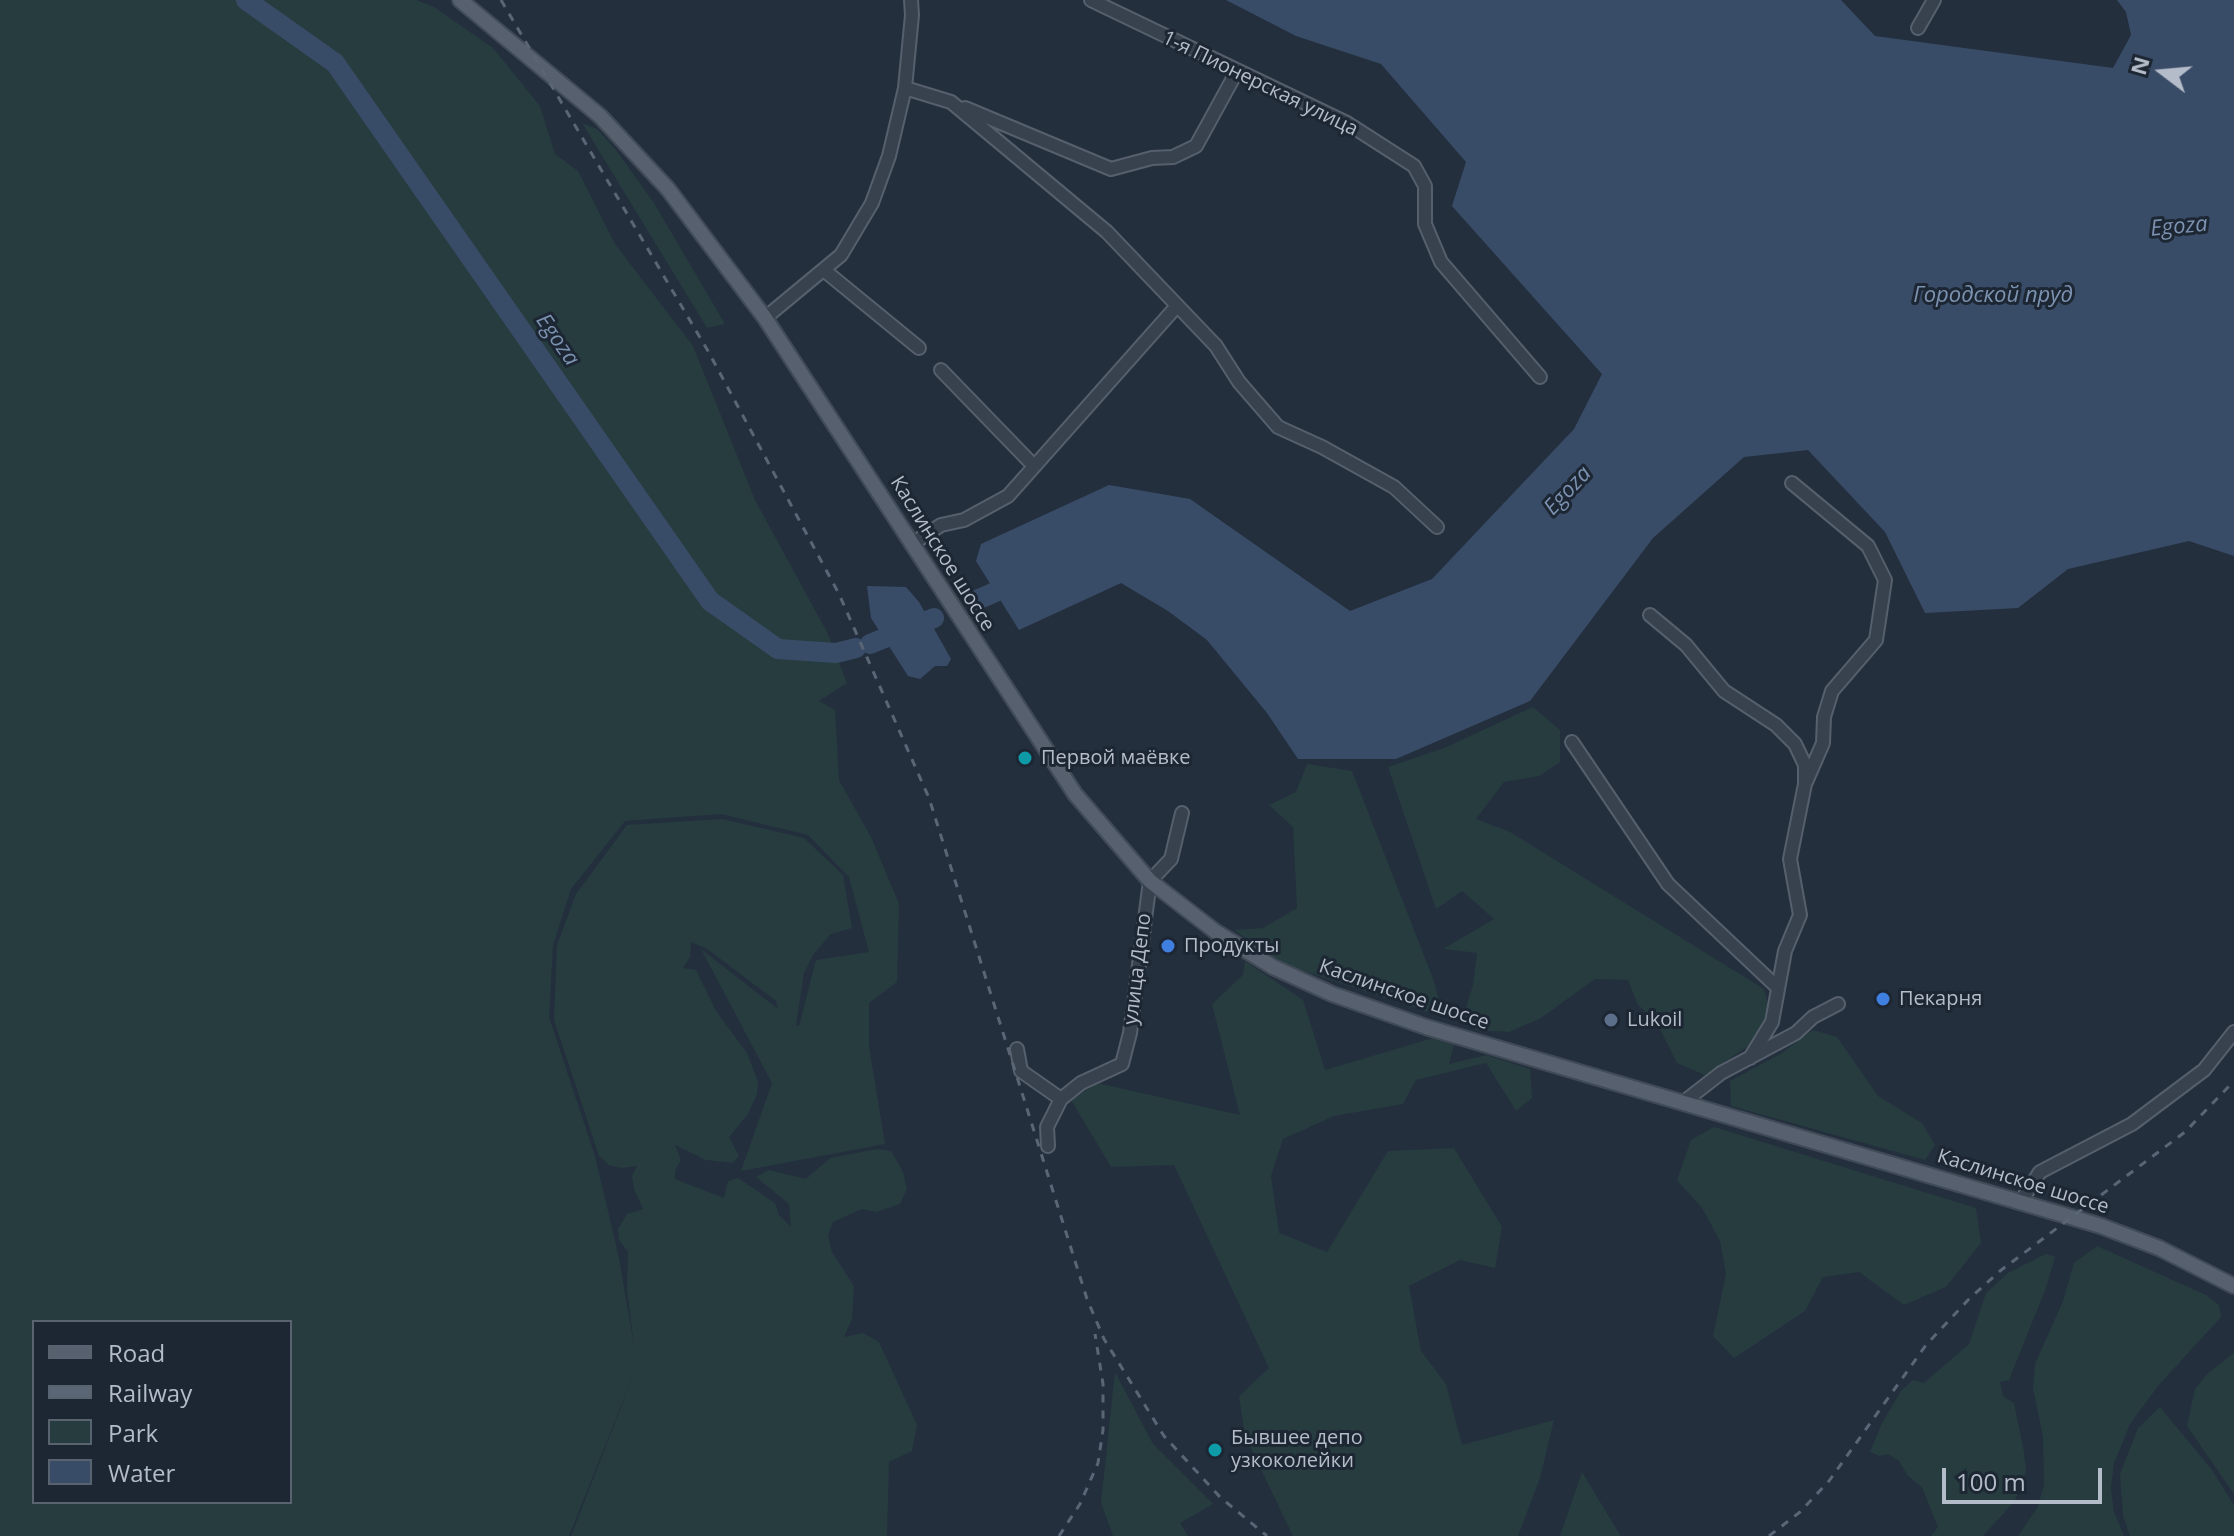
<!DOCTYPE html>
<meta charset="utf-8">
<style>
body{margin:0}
#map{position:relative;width:2234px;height:1536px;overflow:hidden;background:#242f3e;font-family:"Open Sans",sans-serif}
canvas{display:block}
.legend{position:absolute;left:32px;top:1320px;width:260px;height:184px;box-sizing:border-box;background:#1d2633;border:2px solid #59626f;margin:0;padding:10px 14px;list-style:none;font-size:24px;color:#b4bcc9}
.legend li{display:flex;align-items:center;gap:16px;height:40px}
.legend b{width:40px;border:2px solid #59626f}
.north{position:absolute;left:2122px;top:32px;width:80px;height:80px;-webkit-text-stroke:6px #1d2633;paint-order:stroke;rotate:286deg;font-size:22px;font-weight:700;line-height:32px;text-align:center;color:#b4bcc9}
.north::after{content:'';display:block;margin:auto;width:28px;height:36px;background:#b4bcc9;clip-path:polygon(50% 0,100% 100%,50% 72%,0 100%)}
.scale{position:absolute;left:1942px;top:1468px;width:160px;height:36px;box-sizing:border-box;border:4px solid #b4bcc9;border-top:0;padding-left:10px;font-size:24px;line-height:28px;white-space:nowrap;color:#b4bcc9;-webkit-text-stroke:6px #1d2633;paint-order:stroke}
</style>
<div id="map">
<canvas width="2234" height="1536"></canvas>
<ul class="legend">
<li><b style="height:10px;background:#56606e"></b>Road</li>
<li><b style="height:10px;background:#5a6575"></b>Railway</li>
<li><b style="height:22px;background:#263c3f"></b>Park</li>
<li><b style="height:22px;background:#394c67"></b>Water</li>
</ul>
<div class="north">N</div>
<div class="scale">100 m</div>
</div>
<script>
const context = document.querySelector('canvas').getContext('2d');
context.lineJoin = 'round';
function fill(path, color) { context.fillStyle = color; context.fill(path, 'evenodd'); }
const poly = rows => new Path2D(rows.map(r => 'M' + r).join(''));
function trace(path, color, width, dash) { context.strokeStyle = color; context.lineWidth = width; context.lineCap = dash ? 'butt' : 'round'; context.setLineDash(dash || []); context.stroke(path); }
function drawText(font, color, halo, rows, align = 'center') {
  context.font = font + ' "Open Sans",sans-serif'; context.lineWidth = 6; context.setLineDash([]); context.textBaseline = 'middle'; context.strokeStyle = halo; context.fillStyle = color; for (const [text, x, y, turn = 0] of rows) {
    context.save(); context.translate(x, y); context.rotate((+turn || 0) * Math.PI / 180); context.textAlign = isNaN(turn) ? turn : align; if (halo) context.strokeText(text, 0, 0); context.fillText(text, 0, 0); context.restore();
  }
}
fill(poly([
 [0,0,416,0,434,7,493,48,540,106,555,154,578,171,615,244,693,346,755,500,828,634,847,683,819,701,835,710,839,780,872,839,899,904,897,982,869,1003,869,1046,885,1144,741,1171,772,1083,701,949,778,1009,776,1001,706,948,691,942,690,957,683,968,696,970,716,1011,747,1053,758,1082,757,1094,748,1114,729,1137,739,1156,733,1163,706,1160,675,1145,681,1160,675,1171,675,1179,724,1198,728,1181,738,1178,775,1203,779,1215,791,1227,789,1204,756,1177,769,1170,806,1179,830,1158,877,1149,891,1151,903,1172,907,1189,900,1204,876,1212,862,1209,833,1222,828,1235,832,1252,854,1286,852,1319,844,1337,863,1333,879,1342,917,1425,912,1451,889,1462,887,1536,571,1536,637,1366,569,1536,0,1536],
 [721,814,808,835,849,877,869,952,816,960,799,1026,796,1025,804,973,813,955,831,934,852,928,843,875,804,838,722,819,627,825,576,894,557,945,554,1020,599,1156,609,1165,621,1168,637,1166,632,1176,634,1189,643,1209,627,1214,618,1229,619,1240,628,1252,627,1290,634,1346,619,1258,595,1156,549,1017,553,945,571,889,625,821],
 [34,1322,290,1322,290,1502,34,1502],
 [582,123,597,129,616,150,654,203,725,324,707,328],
 [1533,707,1560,730,1560,762,1539,776,1504,782,1476,819,1510,832,1764,989,1771,1016,1747,1047,1705,1075,1677,1063,1656,1021,1638,1005,1628,980,1595,979,1541,1018,1509,1032,1476,1030,1464,1014,1473,985,1477,953,1443,949,1494,919,1462,891,1436,909,1388,767,1444,748],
 [1307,764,1352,771,1434,981,1443,1017,1279,963,1234,930,1263,928,1297,908,1293,827,1269,805,1296,792],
 [1245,961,1303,1000,1325,1070,1433,1038,1454,1045,1449,1064,1486,1055,1530,1069,1532,1098,1516,1111,1486,1063,1416,1080,1403,1104,1334,1116,1283,1139,1271,1176,1279,1233,1327,1252,1388,1151,1454,1148,1502,1227,1495,1268,1460,1260,1409,1286,1421,1351,1446,1384,1462,1445,1554,1420,1540,1478,1518,1536,1293,1536,1245,1436,1239,1396,1269,1368,1174,1165,1111,1167,1071,1100,1097,1083,1240,1115,1212,1004,1243,975],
 [1813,1030,1837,1037,1878,1096,1922,1123,1935,1145,1925,1160,1731,1106,1730,1081,1782,1053],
 [1714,1127,1976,1208,1981,1243,1946,1287,1904,1305,1859,1272,1823,1277,1805,1311,1734,1358,1713,1336,1726,1274,1720,1241,1702,1208,1677,1180,1691,1140],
 [2097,1246,2206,1295,2219,1305,2221,1317,2158,1386,2130,1424,2114,1463,2111,1488,2114,1512,2124,1536,2018,1536,2037,1508,2044,1486,2043,1437,2033,1388,2035,1364,2063,1301,2074,1263],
 [2046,1254,2055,1257,2046,1288,2009,1380,2000,1382,2003,1396,2014,1403,2024,1452,2026,1471,2022,1485,2014,1502,1983,1536,1931,1536,1938,1527,1922,1487,1908,1476,1899,1461,1888,1454,1880,1456,1870,1452,1882,1423,1901,1391,1913,1380,1924,1383,1969,1344,1986,1293,2008,1273],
 [2234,1353,2234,1494,2187,1426,2195,1389,2208,1373],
 [1115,1372,1153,1444,1213,1504,1180,1523,1188,1536,1113,1536,1101,1503],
 [2160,1407,2212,1470,2234,1505,2234,1536,2130,1536,2123,1516,2120,1474,2138,1428],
 [1582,1472,1617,1530,1621,1536,1560,1536]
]), '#263c3f');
fill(poly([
 [1226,0,1841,0,1875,36,2113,68,2131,35,2126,12,2117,0,2234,0,2234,556,2189,541,2068,569,2018,608,1925,613,1885,532,1808,450,1744,457,1653,538,1530,701,1396,759,1298,759,1267,713,1207,640,1168,611,1121,583,1019,630,976,561,981,544,1109,485,1190,499,1350,611,1432,579,1574,429,1602,374,1452,206,1466,162,1381,64,1296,36],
 [867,586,906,587,919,602,951,659,947,666,935,666,920,679,908,676,871,618]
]), '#394c67');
trace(poly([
 [246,0,335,63,710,601,778,649,836,653,856,648],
 [977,600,1018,582],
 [870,644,934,618]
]), '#394c67', 20);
const minor = poly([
 [1091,0,1347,123,1414,166,1425,186,1425,224,1441,262,1540,377],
 [1918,28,1934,0],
 [905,88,951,102,1107,232,1216,346,1239,382,1278,427,1322,447,1394,487,1437,527],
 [965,108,1111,169,1152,158,1173,157,1196,146,1236,73],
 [825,271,919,348],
 [765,318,841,255,872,203,889,156,905,88,912,15,911,0],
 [941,370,1034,466],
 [1792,483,1868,546,1885,580,1876,640,1832,691,1824,717,1823,743,1806,782],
 [912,544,941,525,964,520,1008,496,1176,307],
 [1650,615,1686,645,1724,691,1776,725,1795,744,1805,765,1805,784,1790,859,1800,915,1785,951,1772,1022,1750,1058],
 [1572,742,1668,884,1778,988],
 [1017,1049,1021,1071,1061,1099,1081,1083,1122,1064,1130,1033,1150,881,1171,859,1182,813],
 [1685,1101,1721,1073,1796,1033,1813,1017,1838,1004],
 [1048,1146,1047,1127,1061,1099],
 [2021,1201,2040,1172,2132,1124,2204,1070,2234,1032]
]);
const major = poly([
 [460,0,600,116,668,189,765,318,1075,794,1150,881,1216,932,1273,967,1332,994,1426,1027,2101,1226,2159,1248,2234,1286]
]);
trace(minor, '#565f6c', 16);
trace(major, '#414a57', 18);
trace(minor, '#38414e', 12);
trace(major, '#56606e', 14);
trace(poly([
 [501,0,708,351,839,594,929,798,1087,1299,1104,1339,1164,1436,1220,1497,1267,1536],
 [1059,1536,1080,1504,1098,1463,1103,1430,1103,1384,1095,1334],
 [1769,1536,1800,1512,1829,1481,1926,1345,1969,1299,2000,1271,2185,1132,2234,1081]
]), '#5a6575', 3, [8, 8]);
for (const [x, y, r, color] of [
 [1025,758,8,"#0f9aa8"],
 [1168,946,8,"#3f7fe0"],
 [1883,999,8,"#3f7fe0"],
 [1611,1020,8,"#5c6f8a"],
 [1215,1450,8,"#0f9aa8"]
]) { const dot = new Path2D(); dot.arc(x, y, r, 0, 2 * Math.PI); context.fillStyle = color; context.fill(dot); trace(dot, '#1d2633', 3); }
drawText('20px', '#b4bcc9', '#1d2633', [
 ["1-я Пионерская улица",1260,84,26],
 ["Каслинское шоссе",942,554,58],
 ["улица Депо",1138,969,-83],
 ["Каслинское шоссе",1404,995,19],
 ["Каслинское шоссе",2023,1182,17]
]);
drawText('20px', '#b4bcc9', '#1d2633', [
 ["Первой маёвке",1041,758],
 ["Продукты",1184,946],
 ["Пекарня",1899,999],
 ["Lukoil",1627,1020],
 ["Бывшее депо",1231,1438],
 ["узкоколейки",1231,1461]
], 'left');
drawText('italic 22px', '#7c92b1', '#1d2633', [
 ["Egoza",2179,227,-5],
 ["Городской пруд",1993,296],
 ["Egoza",557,340,55],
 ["Egoza",1568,491,-47]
]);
</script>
